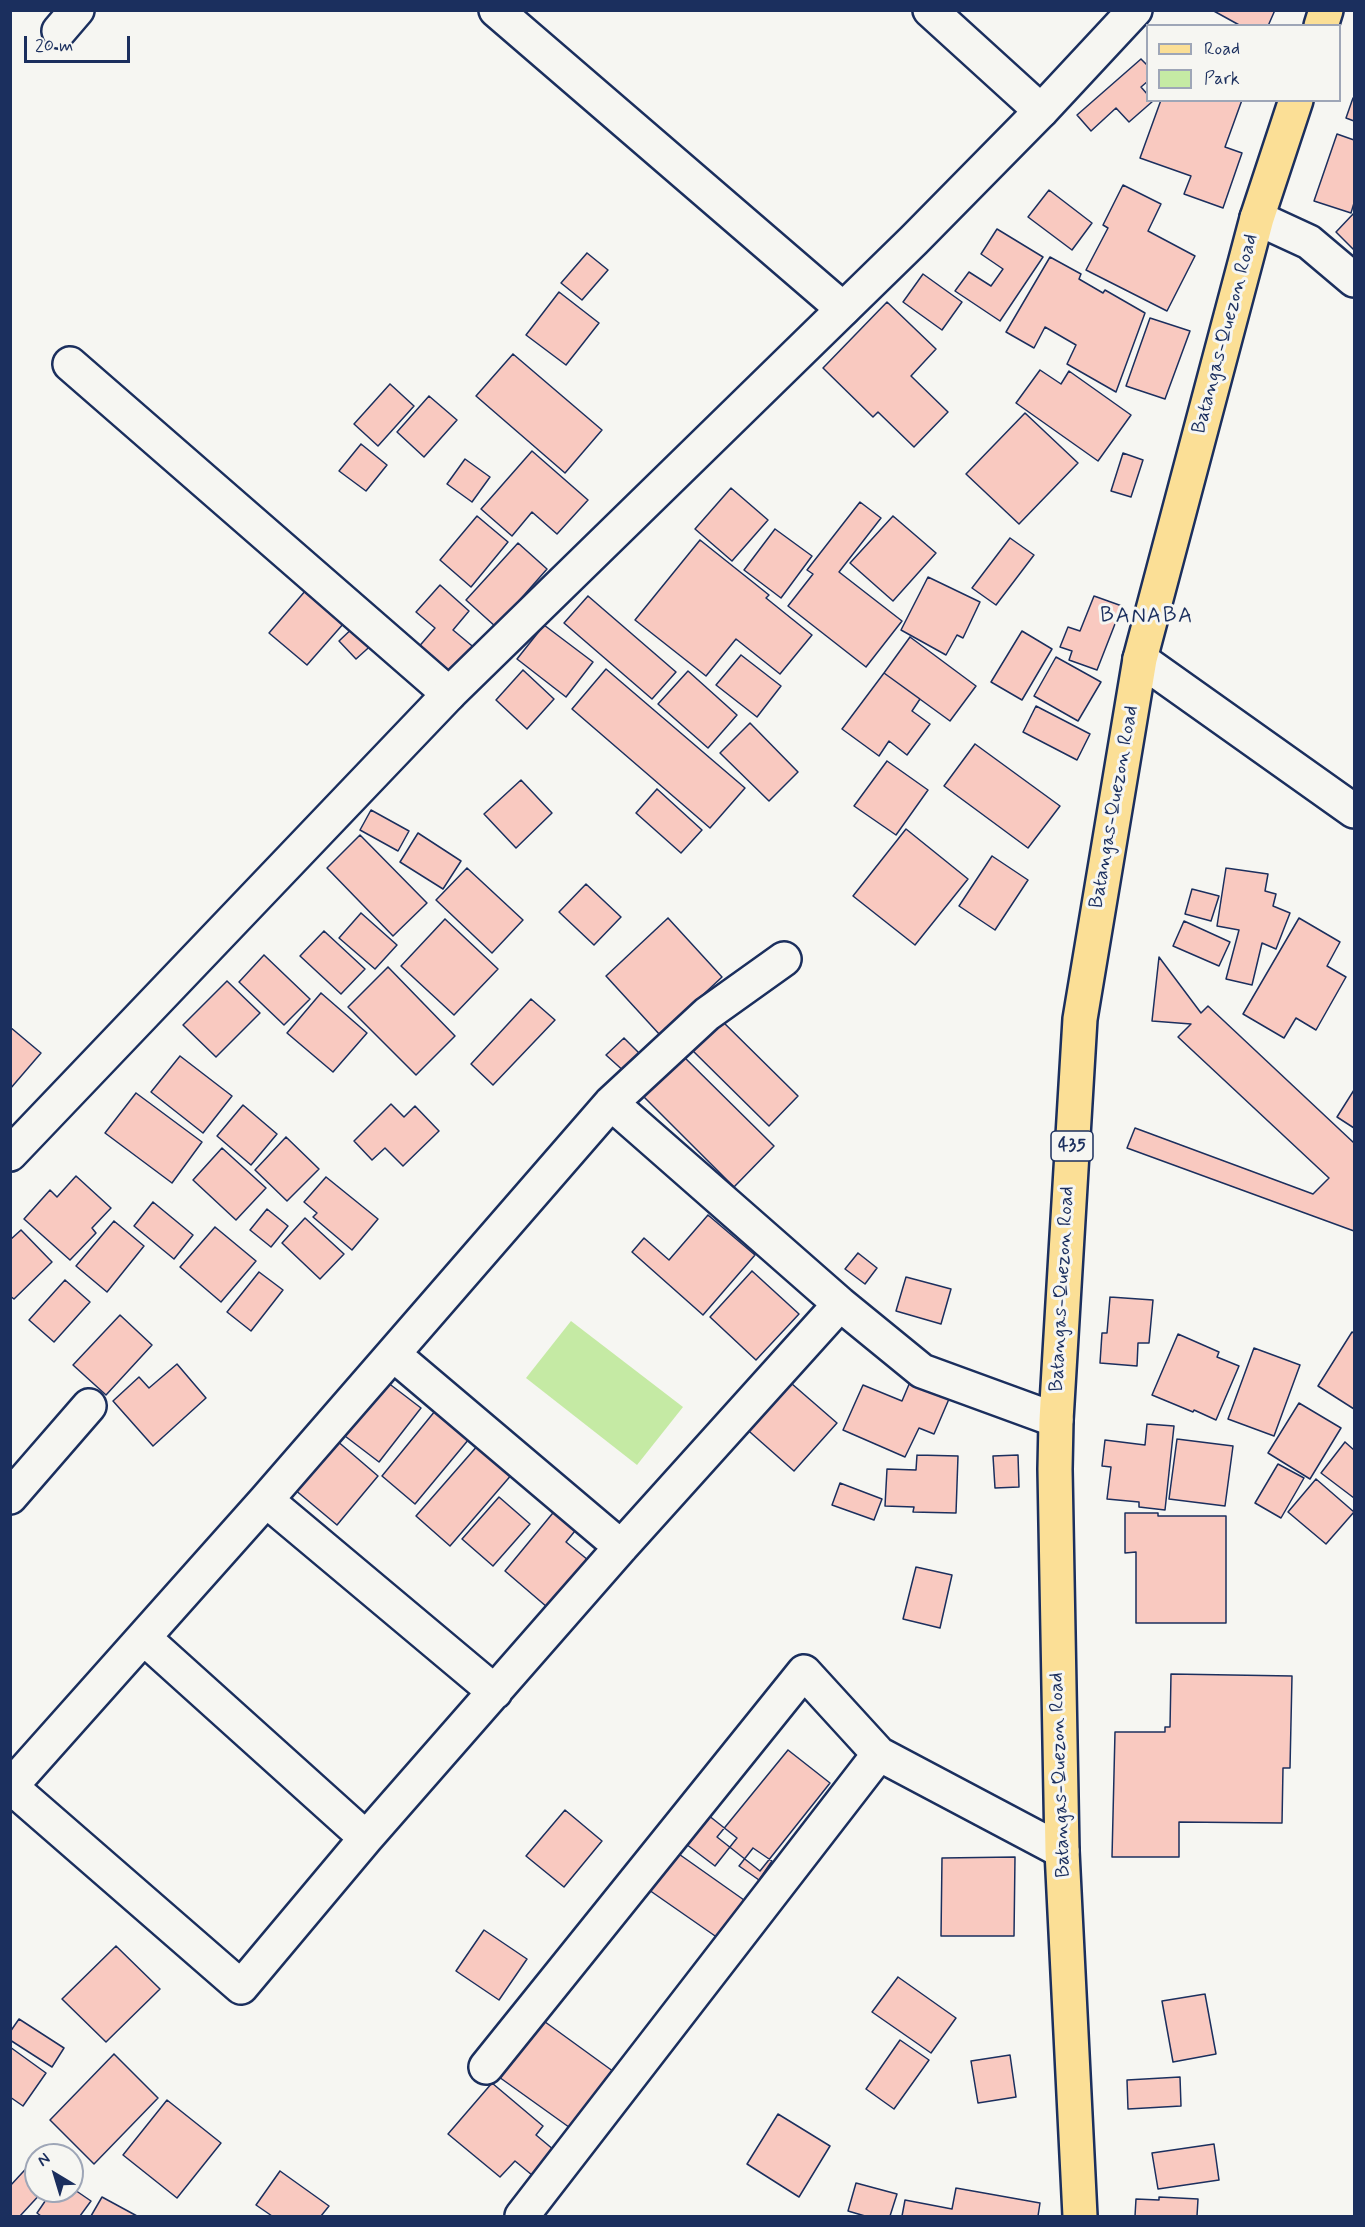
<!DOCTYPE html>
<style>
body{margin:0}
#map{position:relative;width:1365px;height:2227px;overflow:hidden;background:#f6f6f2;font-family:Mynerve,sans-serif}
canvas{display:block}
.frame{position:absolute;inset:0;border:12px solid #1b2f5e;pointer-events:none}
.legend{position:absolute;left:1146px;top:24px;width:195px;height:78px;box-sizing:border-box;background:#f6f6f2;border:2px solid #9ea6b7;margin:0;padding:8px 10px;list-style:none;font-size:18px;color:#1b2f5e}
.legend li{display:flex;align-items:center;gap:12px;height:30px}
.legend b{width:30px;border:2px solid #9ea6b7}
.north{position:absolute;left:24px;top:2143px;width:60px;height:60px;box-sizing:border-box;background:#f6f6f2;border:2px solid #9ea6b7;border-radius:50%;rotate:322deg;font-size:16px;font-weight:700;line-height:24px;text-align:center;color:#1b2f5e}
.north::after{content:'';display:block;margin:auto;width:21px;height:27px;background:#1b2f5e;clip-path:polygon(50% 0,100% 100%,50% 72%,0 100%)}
.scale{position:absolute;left:24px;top:36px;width:106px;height:27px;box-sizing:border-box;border:3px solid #1b2f5e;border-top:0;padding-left:8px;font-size:18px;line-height:21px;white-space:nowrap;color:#1b2f5e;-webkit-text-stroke:4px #f6f6f2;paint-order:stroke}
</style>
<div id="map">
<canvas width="1365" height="2227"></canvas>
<div class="frame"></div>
<ul class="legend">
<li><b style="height:8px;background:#fbdf96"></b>Road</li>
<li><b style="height:16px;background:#c5eaa4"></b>Park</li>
</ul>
<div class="north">N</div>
<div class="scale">20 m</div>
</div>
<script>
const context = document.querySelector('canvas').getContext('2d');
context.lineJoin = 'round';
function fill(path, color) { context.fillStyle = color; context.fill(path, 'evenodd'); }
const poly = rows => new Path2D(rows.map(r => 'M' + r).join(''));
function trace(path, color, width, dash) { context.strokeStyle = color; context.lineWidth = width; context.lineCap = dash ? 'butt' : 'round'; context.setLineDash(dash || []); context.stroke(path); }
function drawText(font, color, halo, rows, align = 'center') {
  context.font = font + ' Mynerve,sans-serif'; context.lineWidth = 6; context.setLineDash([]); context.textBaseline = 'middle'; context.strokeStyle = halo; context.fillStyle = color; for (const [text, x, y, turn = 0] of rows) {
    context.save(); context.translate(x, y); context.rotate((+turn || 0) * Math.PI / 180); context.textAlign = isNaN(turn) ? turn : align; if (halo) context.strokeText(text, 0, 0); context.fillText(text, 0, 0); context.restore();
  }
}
fill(poly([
 [571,1321,683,1407,637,1465,526,1378]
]), '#c5eaa4');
const building = poly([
 [1212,10,1275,10,1268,26,1241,26,1212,10],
 [1141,59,1148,66,1148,81,1141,87,1148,95,1148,100,1153,101,1129,122,1116,108,1091,131,1077,115,1141,59],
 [1353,98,1354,98,1354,121,1346,118,1353,98],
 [1161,100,1242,100,1225,147,1242,153,1223,208,1184,194,1191,176,1140,158,1161,100],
 [1337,134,1354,140,1354,203,1351,213,1314,201,1337,134],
 [1123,185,1161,204,1148,231,1195,256,1167,311,1086,270,1108,228,1103,225,1123,185],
 [1049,190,1092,223,1072,250,1028,217,1049,190],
 [1354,213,1354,250,1336,232,1354,213],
 [997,229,1043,257,1000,321,955,291,969,272,991,286,1003,269,981,254,997,229],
 [587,253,608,270,582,300,561,283,587,253],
 [1050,257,1081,274,1079,279,1103,293,1105,290,1145,313,1116,392,1067,364,1076,345,1045,327,1034,348,1006,332,1050,257],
 [923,274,962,302,942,330,903,302,923,274],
 [559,292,599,323,566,365,526,335,559,292],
 [887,302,936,349,911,376,948,412,914,447,878,412,873,417,823,368,887,302],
 [1150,318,1190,331,1165,399,1126,386,1150,318],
 [513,354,602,430,565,473,476,396,513,354],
 [1040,370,1061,384,1069,371,1131,415,1098,461,1016,403,1040,370],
 [390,384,414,406,378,446,354,424,390,384],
 [429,396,457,420,424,457,397,432,429,396],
 [1025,413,1078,463,1019,524,966,474,1025,413],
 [361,444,387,465,366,491,339,471,361,444],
 [532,451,588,500,557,534,532,512,512,536,481,509,532,451],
 [1123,453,1143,460,1131,497,1111,491,1123,453],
 [465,459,490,477,472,502,447,484,465,459],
 [731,488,768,520,732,561,695,529,731,488],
 [860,502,881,518,839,572,902,621,866,667,788,606,813,574,807,570,860,502],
 [477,516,508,542,471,587,440,560,477,516],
 [893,516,936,553,893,601,850,563,893,516],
 [775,529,812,556,781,598,744,570,775,529],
 [1010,538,1034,555,996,605,972,588,1010,538],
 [700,540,769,595,766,598,812,635,780,674,736,639,706,676,635,620,700,540],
 [518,543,547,569,496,627,466,600,518,543],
 [928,577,980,602,963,638,957,635,946,655,901,630,928,577],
 [440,585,469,611,453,630,477,650,444,687,410,657,435,628,416,612,440,585],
 [306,590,344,623,307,665,269,633,306,590],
 [588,596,676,672,652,699,564,623,588,596],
 [1094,596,1122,606,1097,670,1069,660,1072,651,1060,647,1068,627,1080,631,1094,596],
 [358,623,376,641,356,659,339,641,358,623],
 [544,625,593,662,566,697,517,659,544,625],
 [1022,631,1052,649,1022,700,991,682,1022,631],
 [910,637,976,686,950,721,884,673,910,637],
 [741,655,781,686,757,717,716,685,741,655],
 [1056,657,1101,682,1078,721,1034,696,1056,657],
 [606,669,745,788,710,828,572,709,606,669],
 [523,670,554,699,527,729,496,700,523,670],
 [688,671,737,715,708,748,658,704,688,671],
 [884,673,920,699,912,711,930,724,907,755,889,741,879,756,842,729,884,673],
 [1036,706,1090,734,1077,760,1023,732,1036,706],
 [750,723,798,772,769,801,720,753,750,723],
 [975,744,1060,806,1028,848,944,786,975,744],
 [887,761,928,790,896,835,854,806,887,761],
 [521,780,552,813,516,848,484,814,521,780],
 [657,789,702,830,681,853,636,813,657,789],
 [371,810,409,831,398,851,360,830,371,810],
 [906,829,968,879,915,945,853,896,906,829],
 [418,833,461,861,443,889,400,862,418,833],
 [360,835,427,903,393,936,327,868,360,835],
 [992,856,1028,880,995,930,959,906,992,856],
 [467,868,523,920,492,953,436,900,467,868],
 [1226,868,1268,874,1265,891,1276,894,1273,906,1290,913,1276,949,1262,943,1252,985,1226,979,1239,930,1217,926,1226,868],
 [586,884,621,917,594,945,559,912,586,884],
 [1192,889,1219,896,1211,921,1185,914,1192,889],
 [361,913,397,945,375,969,339,938,361,913],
 [668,918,722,977,660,1035,606,976,668,918],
 [1299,918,1340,942,1327,966,1346,977,1316,1030,1296,1018,1284,1038,1243,1014,1299,918],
 [445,919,498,969,454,1015,401,966,445,919],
 [1184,921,1230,942,1219,966,1173,946,1184,921],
 [324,931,365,969,341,994,300,956,324,931],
 [264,955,310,999,284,1025,239,982,264,955],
 [1159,957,1201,1013,1208,1006,1354,1143,1354,1231,1127,1148,1135,1128,1313,1194,1329,1178,1178,1037,1191,1024,1152,1021,1159,957],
 [388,967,455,1036,416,1075,348,1007,388,967],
 [227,981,260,1013,216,1057,183,1025,227,981],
 [321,993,367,1033,333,1072,287,1033,321,993],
 [531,999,555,1020,493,1085,471,1064,531,999],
 [718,1017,798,1096,769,1126,688,1046,718,1017],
 [10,1027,41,1053,10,1089,10,1027],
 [624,1038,643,1057,627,1074,606,1055,624,1038],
 [180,1056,232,1096,203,1133,151,1092,180,1056],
 [683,1056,774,1146,734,1187,643,1096,683,1056],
 [1354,1090,1354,1128,1337,1117,1354,1090],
 [136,1093,202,1142,172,1183,105,1133,136,1093],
 [391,1104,404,1117,415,1106,439,1131,403,1166,385,1148,372,1160,354,1141,391,1104],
 [243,1105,277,1134,251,1165,217,1136,243,1105],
 [286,1137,319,1169,287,1201,255,1170,286,1137],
 [222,1148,266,1188,236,1220,193,1180,222,1148],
 [76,1176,111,1208,92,1228,96,1233,70,1260,24,1219,50,1190,57,1197,76,1176],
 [326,1177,378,1219,352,1250,313,1217,317,1213,304,1202,326,1177],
 [153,1202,193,1235,174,1259,134,1226,153,1202],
 [267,1209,288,1226,271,1247,250,1230,267,1209],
 [708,1215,755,1255,703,1315,632,1252,644,1238,669,1260,708,1215],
 [305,1218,344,1254,320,1279,282,1243,305,1218],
 [114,1221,144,1246,107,1292,76,1266,114,1221],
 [215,1227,256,1261,221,1302,180,1267,215,1227],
 [21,1230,52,1262,14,1299,10,1296,10,1240,21,1230],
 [858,1253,877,1268,865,1284,845,1269,858,1253],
 [752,1271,799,1314,756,1360,710,1317,752,1271],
 [259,1272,283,1290,251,1331,227,1312,259,1272],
 [906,1277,951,1289,941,1324,896,1311,906,1277],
 [65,1280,90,1302,54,1342,29,1320,65,1280],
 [1110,1297,1153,1300,1149,1343,1138,1343,1137,1366,1100,1363,1102,1333,1107,1333,1110,1297],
 [120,1315,152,1345,106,1395,73,1365,120,1315],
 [1352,1332,1354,1333,1354,1409,1318,1386,1352,1332],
 [1178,1334,1219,1352,1217,1357,1239,1366,1216,1420,1194,1410,1193,1412,1152,1395,1178,1334],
 [1254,1348,1300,1365,1274,1436,1228,1419,1254,1348],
 [177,1364,206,1398,153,1446,113,1401,139,1377,149,1388,177,1364],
 [784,1377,837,1423,794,1471,742,1425,784,1377],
 [383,1379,421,1408,379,1462,341,1433,383,1379],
 [910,1382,949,1399,934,1434,919,1428,905,1457,843,1430,863,1385,902,1401,910,1382],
 [1299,1403,1341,1428,1310,1479,1268,1453,1299,1403],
 [435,1411,469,1439,415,1504,382,1476,435,1411],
 [1147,1424,1174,1426,1165,1510,1139,1507,1139,1502,1107,1499,1111,1467,1102,1466,1105,1440,1145,1445,1147,1424],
 [1177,1439,1233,1446,1225,1506,1169,1499,1177,1439],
 [336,1440,378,1476,337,1525,294,1489,336,1440],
 [1345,1442,1354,1450,1354,1498,1321,1473,1345,1442],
 [479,1444,513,1473,450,1546,416,1516,479,1444],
 [917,1455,958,1456,956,1513,913,1512,914,1507,885,1506,887,1469,916,1470,917,1455],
 [1018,1455,1019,1487,995,1488,993,1456,1018,1455],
 [1278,1464,1304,1478,1281,1518,1255,1503,1278,1464],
 [1316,1479,1354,1512,1326,1544,1288,1512,1316,1479],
 [840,1483,882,1499,874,1520,832,1505,840,1483],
 [499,1497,530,1524,493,1566,462,1539,499,1497],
 [557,1508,579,1526,566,1542,588,1560,547,1607,505,1571,557,1508],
 [1125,1513,1158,1513,1158,1516,1226,1516,1226,1623,1136,1623,1136,1552,1125,1553,1125,1513],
 [916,1567,952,1575,940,1628,903,1619,916,1567],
 [1171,1674,1292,1676,1290,1768,1283,1768,1282,1823,1179,1822,1179,1857,1112,1857,1115,1732,1165,1732,1165,1727,1170,1727,1171,1674],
 [788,1750,830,1783,760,1871,717,1837,788,1750],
 [565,1810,602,1841,564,1887,526,1856,565,1810],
 [708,1815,737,1838,715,1866,686,1844,708,1815],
 [753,1848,772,1861,759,1880,739,1866,753,1848],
 [676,1852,744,1900,718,1938,649,1890,676,1852],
 [1015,1857,1014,1936,941,1936,942,1858,1015,1857],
 [484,1930,527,1959,499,2000,456,1971,484,1930],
 [116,1946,160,1989,106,2042,62,1999,116,1946],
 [898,1977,956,2018,931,2053,872,2012,898,1977],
 [1205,1994,1216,2054,1173,2062,1162,2001,1205,1994],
 [19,2019,64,2048,52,2067,10,2040,10,2032,19,2019],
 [541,2019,621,2077,580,2135,499,2077,541,2019],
 [900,2040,929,2060,894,2109,866,2089,900,2040],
 [10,2047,46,2073,23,2106,10,2097,10,2047],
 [114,2054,158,2098,94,2164,50,2120,114,2054],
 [1010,2055,1016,2097,978,2103,971,2061,1010,2055],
 [1180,2077,1181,2106,1128,2109,1127,2080,1180,2077],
 [492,2083,543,2126,536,2135,560,2155,538,2180,515,2161,500,2177,448,2134,492,2083],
 [167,2100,221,2143,177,2198,123,2155,167,2100],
 [778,2114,830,2146,799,2197,747,2164,778,2114],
 [1214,2144,1219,2180,1158,2189,1152,2153,1214,2144],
 [34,2160,36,2161,36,2191,43,2191,20,2216,10,2216,10,2186,34,2160],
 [280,2171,329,2206,321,2216,272,2216,256,2205,280,2171],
 [856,2183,897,2194,890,2216,865,2216,848,2211,856,2183],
 [72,2188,91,2201,80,2216,41,2216,37,2213,52,2191,72,2191,72,2188],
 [956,2188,1040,2203,1038,2216,902,2216,905,2200,952,2209,956,2188],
 [102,2197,137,2216,91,2216,102,2197],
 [1159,2197,1198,2199,1197,2216,1135,2216,1136,2199,1159,2200,1159,2197]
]);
fill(building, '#f9c9c0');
trace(building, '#1b2f5e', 1.5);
const minor = poly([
 [496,10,843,309],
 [930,10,1041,111],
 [59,31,77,10],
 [1257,218,1309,242,1354,280],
 [70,364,449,694],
 [1140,659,1354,811],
 [611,1103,840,1304,922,1371,1056,1420],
 [393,1354,621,1547],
 [10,1497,89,1406],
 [266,1500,495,1692],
 [144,1638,366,1838],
 [10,1786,241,1987,366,1838,621,1547,840,1304],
 [11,1786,266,1500,611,1103,707,1014,784,959],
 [486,2067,804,1672,879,1754,1062,1851],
 [522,2216,879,1754]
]);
const tertiary = poly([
 [10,1154,449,694,914,240,1041,111,1135,10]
]);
const primary = poly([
 [1321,26,1326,10],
 [1080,2216,1062,1851,1055,1469,1056,1420,1080,1019,1140,659,1257,218,1296,100]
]);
trace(minor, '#1b2f5e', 38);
trace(tertiary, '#1b2f5e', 38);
trace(primary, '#1b2f5e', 38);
trace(minor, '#f6f6f2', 33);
trace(tertiary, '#f6f6f2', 33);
trace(primary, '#fbdf96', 33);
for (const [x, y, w] of [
 [1072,1146,42]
]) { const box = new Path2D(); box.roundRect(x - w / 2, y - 15, w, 30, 4.5); context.fillStyle = '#f6f6f2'; context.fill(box); trace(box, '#1b2f5e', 1.5); }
drawText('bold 18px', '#1b2f5e', null, [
 ["435",1072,1146]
]);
drawText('20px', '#1b2f5e', '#f6f6f2', [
 ["Batangas-Quezon Road",1226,334,-75],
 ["Batangas-Quezon Road",1115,807,-80],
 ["Batangas-Quezon Road",1063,1289,-87],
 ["Batangas-Quezon Road",1061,1775,-92]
]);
context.letterSpacing = '1.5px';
drawText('22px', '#1b2f5e', '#f6f6f2', [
 ["BANABA",1147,617]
]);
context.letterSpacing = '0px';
</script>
